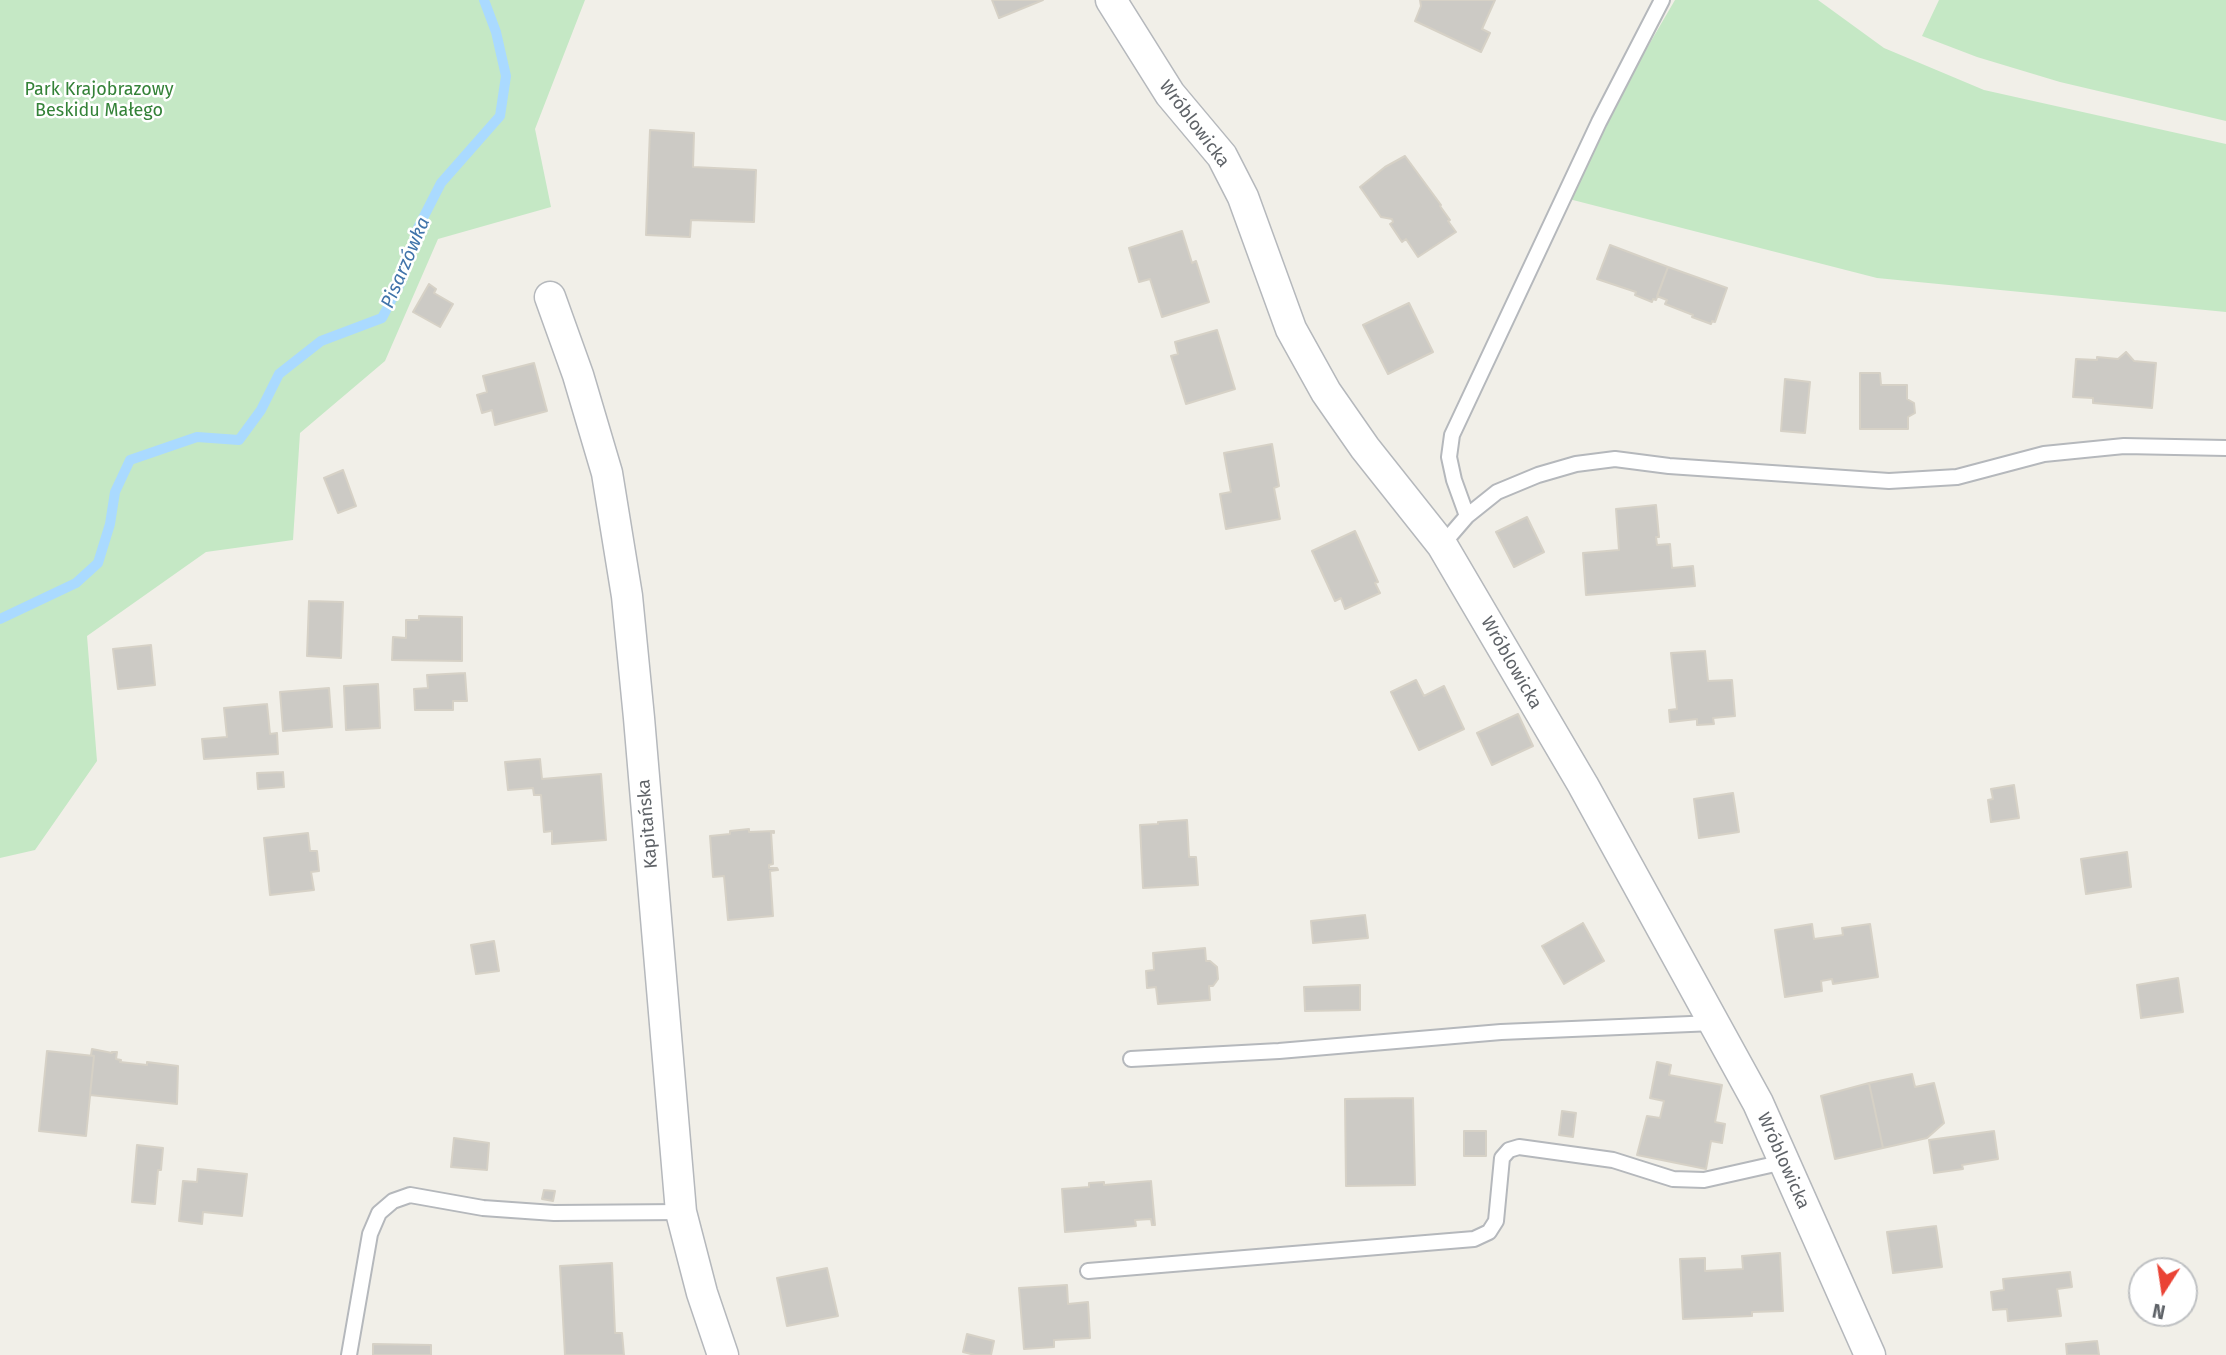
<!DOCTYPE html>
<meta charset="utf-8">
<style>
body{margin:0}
#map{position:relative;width:2226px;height:1355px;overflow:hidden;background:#f1efe8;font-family:"Fira Sans",sans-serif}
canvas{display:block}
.north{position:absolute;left:2128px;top:1257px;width:70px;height:70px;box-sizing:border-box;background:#fff;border:2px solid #bfc1c3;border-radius:50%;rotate:192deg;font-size:19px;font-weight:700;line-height:28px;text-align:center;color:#5f6368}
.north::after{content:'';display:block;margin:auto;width:24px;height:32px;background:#ea4335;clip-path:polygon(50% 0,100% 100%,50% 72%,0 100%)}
</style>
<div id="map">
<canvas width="2226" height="1355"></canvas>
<div class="north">N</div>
</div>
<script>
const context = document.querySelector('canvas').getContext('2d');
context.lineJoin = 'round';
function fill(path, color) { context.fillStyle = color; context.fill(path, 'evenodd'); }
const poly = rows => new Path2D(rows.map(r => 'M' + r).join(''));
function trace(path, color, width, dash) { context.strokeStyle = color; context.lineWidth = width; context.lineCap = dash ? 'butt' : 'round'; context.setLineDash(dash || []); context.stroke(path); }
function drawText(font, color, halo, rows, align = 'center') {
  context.font = font + ' "Fira Sans",sans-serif'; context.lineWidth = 5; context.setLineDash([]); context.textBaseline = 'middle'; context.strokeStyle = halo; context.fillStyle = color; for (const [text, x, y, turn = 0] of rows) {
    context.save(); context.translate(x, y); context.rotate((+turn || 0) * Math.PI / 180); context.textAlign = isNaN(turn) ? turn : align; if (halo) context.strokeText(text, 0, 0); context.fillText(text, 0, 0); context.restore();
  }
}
fill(poly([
 [0,0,585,0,535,129,551,207,438,239,385,361,300,433,293,540,206,552,87,636,97,761,35,850,0,858],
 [1675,0,1818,0,1884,48,1984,90,2226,144,2226,312,1877,278,1569,199,1630,77],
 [1939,0,2226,0,2226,121,2060,82,1977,57,1922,36]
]), '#c5e8c5');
trace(poly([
 [0,619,76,583,98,563,110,524,115,492,130,460,197,437,239,440,261,410,279,374,321,341,382,318,401,282,418,228,441,183,500,116,506,76,496,32,484,0]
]), '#aadaff', 10);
const building = poly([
 [992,0,1043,0,999,18,992,0],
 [1420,0,1495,0,1482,29,1490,33,1481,52,1415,21,1421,6,1420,0],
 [650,130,694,133,693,167,756,170,754,222,691,220,690,237,646,235,650,130],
 [1405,156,1441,205,1440,206,1450,220,1448,221,1456,232,1418,257,1406,239,1402,242,1390,224,1393,222,1392,219,1381,217,1360,187,1385,167,1405,156],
 [1182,231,1192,263,1196,261,1209,302,1162,317,1150,279,1139,282,1129,248,1182,231],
 [1610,245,1668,267,1656,300,1653,299,1652,302,1635,295,1636,292,1597,279,1610,245],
 [1668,267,1727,288,1715,322,1712,321,1711,324,1692,317,1693,315,1665,304,1667,300,1657,296,1668,267],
 [429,284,436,289,434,293,453,304,440,327,413,312,429,284],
 [1409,303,1433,352,1388,374,1363,325,1409,303],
 [1217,330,1235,389,1186,404,1171,356,1178,354,1175,342,1217,330],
 [2126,352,2134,361,2156,363,2152,408,2093,403,2093,398,2073,397,2076,359,2097,360,2097,357,2118,359,2126,352],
 [534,363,547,411,495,425,492,410,482,413,477,395,487,392,483,376,534,363],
 [1860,373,1880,373,1881,385,1907,385,1907,399,1914,403,1915,413,1908,417,1908,429,1860,429,1860,373],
 [1785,379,1810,382,1805,433,1781,431,1785,379],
 [1272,444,1279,486,1274,488,1280,519,1226,529,1220,494,1231,492,1224,453,1272,444],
 [343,470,356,506,338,513,324,478,343,470],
 [1656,505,1659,537,1656,537,1657,545,1670,544,1672,568,1693,566,1695,586,1586,595,1583,553,1619,550,1616,509,1656,505],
 [1527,517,1544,552,1514,567,1496,532,1527,517],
 [1355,531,1378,582,1375,583,1380,593,1345,609,1341,598,1335,601,1312,551,1355,531],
 [309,601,343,602,341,658,307,656,309,601],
 [419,616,462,617,462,661,392,660,393,637,406,638,406,620,419,620,419,616],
 [151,645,155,685,118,689,113,649,151,645],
 [1705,651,1708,681,1732,680,1735,716,1713,718,1714,724,1697,725,1697,719,1670,722,1669,710,1677,709,1671,653,1705,651],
 [465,673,467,701,453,701,453,710,415,710,414,689,428,688,427,675,465,673],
 [1416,680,1424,696,1444,686,1464,729,1419,750,1391,692,1416,680],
 [378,684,380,728,346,730,344,686,378,684],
 [329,688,332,727,283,731,280,692,329,688],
 [267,704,270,734,277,733,278,754,204,759,202,739,227,737,224,708,267,704],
 [1518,714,1533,746,1492,765,1477,733,1518,714],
 [540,759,542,779,601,774,606,840,552,844,552,831,544,832,541,795,534,795,533,788,508,790,505,762,540,759],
 [283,772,284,787,258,789,257,773,283,772],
 [2014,785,2019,818,1991,822,1988,800,1993,799,1991,789,2014,785],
 [1733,793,1739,832,1699,838,1694,799,1733,793],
 [1187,820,1189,857,1196,857,1198,885,1143,888,1140,825,1158,824,1158,822,1187,820],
 [749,829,749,832,774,831,774,833,771,832,773,864,769,865,769,868,777,868,778,870,770,871,773,916,728,920,724,876,713,877,710,836,730,834,730,831,749,829],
 [308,833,310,851,317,851,319,871,311,872,314,890,270,895,264,838,308,833],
 [2127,852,2131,887,2086,894,2081,859,2127,852],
 [1365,915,1368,938,1313,943,1311,921,1365,915],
 [1583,923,1604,961,1564,984,1542,946,1583,923],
 [1812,924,1814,939,1843,935,1842,928,1870,924,1878,977,1833,984,1832,979,1821,981,1822,991,1785,997,1775,930,1812,924],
 [494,941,499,971,476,974,471,945,494,941],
 [1205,948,1206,961,1210,961,1217,967,1218,979,1213,986,1209,986,1210,1000,1158,1004,1156,987,1147,988,1146,971,1154,970,1153,953,1205,948],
 [2178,978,2183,1012,2141,1018,2137,985,2178,978],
 [1360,985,1360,1010,1305,1011,1304,987,1360,985],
 [92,1049,112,1053,112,1052,117,1052,116,1059,121,1060,120,1062,147,1065,147,1062,178,1066,177,1104,90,1095,94,1056,91,1055,92,1049],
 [47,1051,94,1056,86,1136,39,1131,47,1051],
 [1657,1062,1671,1065,1669,1075,1722,1085,1715,1122,1725,1124,1722,1143,1711,1141,1706,1169,1637,1155,1647,1116,1660,1118,1664,1101,1650,1098,1657,1062],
 [1912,1074,1915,1087,1934,1083,1944,1123,1927,1138,1883,1148,1869,1083,1912,1074],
 [1869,1083,1883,1148,1835,1159,1821,1096,1869,1083],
 [1413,1098,1415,1185,1346,1186,1345,1099,1413,1098],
 [1562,1111,1576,1113,1573,1137,1559,1135,1562,1111],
 [1464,1131,1486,1131,1486,1156,1464,1156,1464,1131],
 [1994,1131,1998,1159,1962,1165,1963,1169,1934,1173,1929,1140,1994,1131],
 [454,1138,489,1143,487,1170,451,1167,454,1138],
 [137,1145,163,1148,161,1170,158,1170,155,1204,132,1202,137,1145],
 [198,1169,247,1174,242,1216,203,1212,202,1224,179,1221,183,1181,197,1182,198,1169],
 [1151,1181,1155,1225,1152,1225,1151,1219,1135,1220,1136,1226,1065,1232,1062,1189,1089,1187,1089,1183,1104,1182,1104,1185,1151,1181],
 [544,1190,555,1191,553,1201,542,1199,544,1190],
 [1936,1226,1942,1267,1893,1273,1887,1232,1936,1226],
 [1780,1253,1783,1311,1752,1312,1752,1316,1683,1319,1680,1259,1705,1258,1705,1271,1743,1269,1742,1256,1780,1253],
 [612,1263,615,1333,622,1333,624,1355,565,1355,560,1266,612,1263],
 [827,1268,838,1316,787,1326,777,1278,827,1268],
 [2070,1272,2072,1287,2057,1289,2061,1316,2008,1321,2007,1309,1993,1310,1991,1292,2004,1290,2003,1279,2070,1272],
 [1067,1285,1068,1304,1088,1302,1090,1338,1054,1340,1054,1347,1024,1349,1019,1288,1067,1285],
 [967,1334,994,1341,991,1355,975,1355,963,1352,967,1334],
 [2097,1341,2099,1355,2067,1355,2066,1344,2097,1341],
 [373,1344,431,1345,431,1355,373,1355,373,1344]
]);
fill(building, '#cccac5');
trace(building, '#d6d1c6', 2);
const lane = poly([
 [1467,516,1454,480,1449,457,1452,435,1599,122,1662,0],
 [1442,545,1467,516,1497,492,1538,475,1576,464,1615,459,1669,466,1889,481,1957,477,2044,454,2124,446,2226,448],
 [1131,1059,1279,1051,1501,1032,1714,1023],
 [1088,1271,1474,1239,1489,1232,1496,1221,1502,1158,1509,1150,1519,1147,1613,1160,1673,1179,1704,1180,1784,1162],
 [349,1355,370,1234,379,1213,393,1201,410,1195,483,1208,554,1213,681,1212]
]);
const street = poly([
 [1111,0,1170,94,1222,156,1243,197,1291,329,1326,392,1365,448,1442,545,1583,785,1758,1103,1870,1355],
 [550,297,578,375,607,473,627,596,639,718,681,1212,702,1293,723,1355]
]);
trace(lane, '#b5b8bc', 18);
trace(street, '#b5b8bc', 33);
trace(lane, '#fff', 14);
trace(street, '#fff', 30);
drawText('18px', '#348238', '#fff', [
 ["Park Krajobrazowy",99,90],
 ["Beskidu Małego",99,111]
]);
drawText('18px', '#5f6368', '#fff', [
 ["Wróblowicka",1194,124,53],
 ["Wróblowicka",1511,663,60],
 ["Kapitańska",648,824,-95],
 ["Wróblowicka",1783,1161,66]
]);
drawText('italic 19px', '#4174aa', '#fff', [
 ["Pisarzówka",406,263,-67]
]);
</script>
